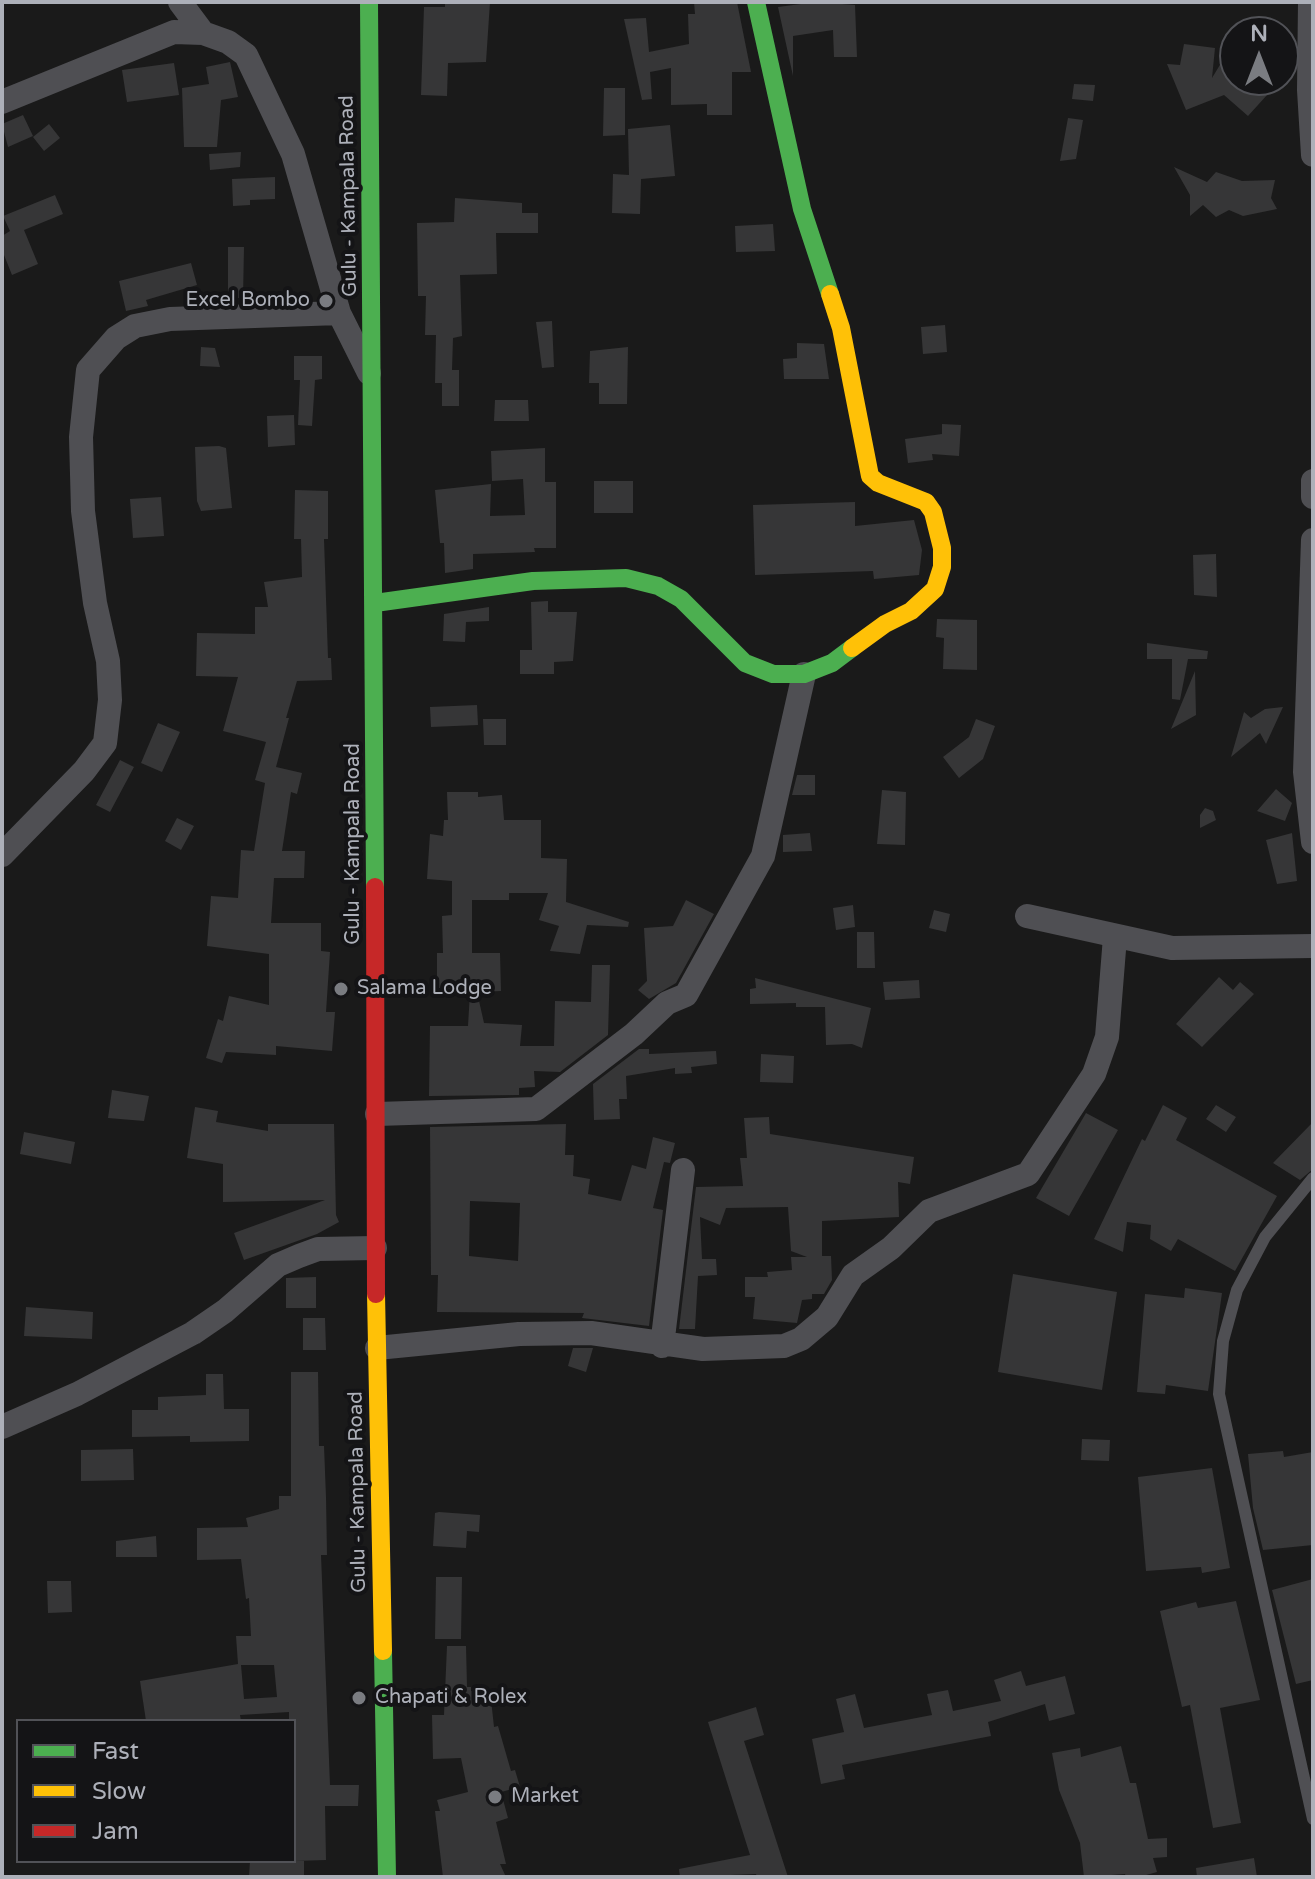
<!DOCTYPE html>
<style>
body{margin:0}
#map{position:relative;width:1315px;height:1879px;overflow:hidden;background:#1a1a1a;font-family:"Varela Round",sans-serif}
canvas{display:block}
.frame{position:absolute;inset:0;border:4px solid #adb0b9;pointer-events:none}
.legend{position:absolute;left:16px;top:1719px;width:280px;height:144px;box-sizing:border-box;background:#141416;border:2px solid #515257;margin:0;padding:10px 14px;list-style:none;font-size:24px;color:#adb0b9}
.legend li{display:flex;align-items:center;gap:16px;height:40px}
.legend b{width:40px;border:2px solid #515257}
.north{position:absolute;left:1219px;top:16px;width:80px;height:80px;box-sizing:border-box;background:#141416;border:2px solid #515257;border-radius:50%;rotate:0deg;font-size:22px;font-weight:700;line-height:32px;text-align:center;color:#adb0b9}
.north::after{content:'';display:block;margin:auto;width:28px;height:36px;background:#7a7c81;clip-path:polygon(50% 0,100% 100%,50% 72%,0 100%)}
</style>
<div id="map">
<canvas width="1315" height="1879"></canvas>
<div class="frame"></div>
<ul class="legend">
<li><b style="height:10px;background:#4caf50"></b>Fast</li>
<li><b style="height:10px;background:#ffc107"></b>Slow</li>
<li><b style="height:10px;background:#c62828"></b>Jam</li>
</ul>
<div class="north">N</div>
</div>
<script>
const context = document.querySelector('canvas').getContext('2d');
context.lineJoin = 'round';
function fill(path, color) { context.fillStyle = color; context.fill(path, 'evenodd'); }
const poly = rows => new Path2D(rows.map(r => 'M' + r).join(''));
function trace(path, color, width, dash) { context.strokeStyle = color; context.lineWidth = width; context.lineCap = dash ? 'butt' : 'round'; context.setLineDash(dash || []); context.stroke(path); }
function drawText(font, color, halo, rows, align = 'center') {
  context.font = font + ' "Varela Round",sans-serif'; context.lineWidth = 8; context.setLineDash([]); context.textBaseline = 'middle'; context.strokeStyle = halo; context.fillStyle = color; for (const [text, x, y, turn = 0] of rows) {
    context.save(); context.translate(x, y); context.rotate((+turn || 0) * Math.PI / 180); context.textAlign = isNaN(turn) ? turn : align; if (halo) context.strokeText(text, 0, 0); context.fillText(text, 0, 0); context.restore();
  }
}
fill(poly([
 [445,2,490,2,486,62,448,63,447,96,421,95,424,7,445,7],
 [694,2,737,2,751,72,732,72,732,115,707,115,707,104,671,105,671,68,650,72,652,99,642,100,624,19,646,18,649,52,689,44,688,14,695,14],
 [816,2,855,5,857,57,834,57,833,30,793,36,793,76,778,7],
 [1235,40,1235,80,1252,80,1267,95,1248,116,1224,95,1186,110,1167,64,1180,65,1184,44,1215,48,1212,78],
 [230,62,238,97,221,100,217,147,184,147,182,88,209,84,206,67],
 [174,63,179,95,127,102,122,70],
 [1074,84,1095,85,1093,101,1072,99],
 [604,88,625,88,625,135,603,136],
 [23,115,33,136,8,147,2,124],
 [1068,118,1083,120,1076,159,1060,161],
 [49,124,60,138,44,151,33,137],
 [670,125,675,176,641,179,640,214,612,213,613,174,629,175,628,129],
 [241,152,240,167,210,170,209,154],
 [1174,167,1207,182,1216,172,1242,181,1275,180,1271,198,1277,209,1243,216,1229,210,1216,217,1203,205,1190,216,1190,195],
 [275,177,275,199,250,200,250,205,233,206,232,179],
 [55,195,63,214,24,230,38,264,12,275,2,250,2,236,10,231,3,216],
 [455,198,522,203,522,213,538,213,538,233,496,233,497,274,460,275,462,336,453,338,452,370,459,370,459,406,442,406,442,383,435,383,436,335,425,335,426,296,418,296,417,223,454,222],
 [773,224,775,251,736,252,735,226],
 [228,247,244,247,243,298,228,298],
 [191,263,197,285,146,300,148,306,126,311,119,281],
 [552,321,554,367,542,368,536,322],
 [945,325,947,352,923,354,921,327],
 [797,343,824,344,829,379,784,379,783,359,797,358],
 [201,347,215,348,220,367,200,366],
 [628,347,627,404,599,404,599,383,589,383,590,351],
 [294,356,322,356,322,379,315,380,312,426,298,425,300,380,294,380],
 [495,400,528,400,529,421,494,421],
 [294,415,295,445,268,447,267,416],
 [942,424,961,425,959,456,932,454,933,460,908,463,905,439,942,434],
 [219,446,226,448,232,508,201,511,197,501,195,447],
 [545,448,545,482,556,482,556,548,534,548,535,552,473,554,473,569,445,573,444,543,440,543,435,490,491,484,490,516,525,515,523,479,492,481,491,451],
 [594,481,633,481,633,513,594,513],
 [295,490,328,491,328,539,324,539,328,658,331,658,332,680,297,681,286,718,289,718,276,767,302,773,297,794,291,792,282,851,305,851,304,878,274,878,271,923,321,923,321,951,330,952,326,1012,335,1012,332,1051,276,1046,276,1055,226,1052,222,1063,206,1058,218,1019,223,1021,229,996,269,1005,269,954,207,946,211,896,238,898,241,850,254,851,265,783,255,780,266,742,223,731,238,677,196,676,197,633,255,634,255,607,268,607,264,582,302,577,301,539,294,539],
 [161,497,164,536,133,538,130,499],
 [855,502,855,526,914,520,922,550,919,575,874,579,873,571,755,575,753,505],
 [1216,554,1217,597,1194,595,1193,555],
 [548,601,548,612,577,612,573,661,554,662,554,674,520,674,520,650,532,650,531,602],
 [489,607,489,621,466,622,465,642,443,641,444,614],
 [937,619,977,620,977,670,943,669,944,638,936,637],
 [1147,643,1208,651,1207,659,1188,659,1180,700,1172,699,1172,659,1147,659],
 [1195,671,1196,715,1171,729],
 [477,705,478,725,431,727,430,707],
 [1283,707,1266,744,1260,733,1231,757,1244,712,1251,718,1265,709],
 [483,719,506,719,506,745,484,745],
 [976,719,995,726,983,759,959,778,943,757,969,737],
 [158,723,180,732,162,772,141,763],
 [120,760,134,767,110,812,96,805],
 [797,775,815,775,815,795,792,795],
 [1276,789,1292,803,1285,821,1257,811],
 [882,790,906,792,905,845,877,844],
 [447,792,478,792,478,797,502,795,504,820,541,820,541,858,567,859,566,902,629,922,628,927,587,925,580,954,550,951,559,926,539,920,548,893,509,893,509,900,472,900,472,953,500,953,501,991,477,992,484,1023,522,1025,520,1046,554,1046,555,1001,591,1002,592,965,610,965,608,1035,560,1072,534,1071,535,1087,519,1088,519,1095,429,1096,430,1026,468,1026,470,992,437,992,437,953,443,953,442,916,452,915,452,881,427,879,430,834,443,836,444,820,448,820],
 [1205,808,1213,811,1216,820,1200,828,1200,815],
 [177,818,194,826,181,850,165,841],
 [810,833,812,851,783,852,783,835],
 [1292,833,1297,881,1277,884,1266,840],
 [686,900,714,914,676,983,649,999,638,990,647,981,644,928,673,926],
 [853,905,855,927,836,930,833,908],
 [934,910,950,914,946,932,929,928],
 [857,932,874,932,875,968,857,968],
 [1219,977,1233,990,1240,982,1254,994,1202,1047,1176,1024],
 [755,978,871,1008,862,1048,852,1044,826,1045,825,1007,796,1007,796,1003,750,1004,750,989,756,988],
 [919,980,920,998,885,1000,883,982],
 [639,1049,649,1049,649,1054,716,1051,717,1064,691,1067,692,1073,675,1074,675,1068,626,1076,627,1099,619,1099,620,1119,594,1120,593,1084],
 [761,1054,794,1056,793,1083,760,1082],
 [112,1090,149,1096,144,1121,108,1118],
 [1163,1105,1187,1118,1176,1140,1277,1196,1235,1271,1178,1239,1171,1251,1150,1239,1151,1225,1127,1222,1123,1252,1094,1239,1142,1139,1145,1141],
 [1216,1105,1236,1117,1226,1132,1206,1119],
 [195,1107,218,1111,216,1122,268,1131,268,1124,334,1124,336,1215,339,1222,317,1234,244,1260,234,1233,325,1200,223,1202,223,1164,187,1158],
 [1086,1113,1118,1130,1069,1216,1036,1198],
 [769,1117,770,1134,914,1157,910,1184,898,1182,899,1217,822,1221,822,1256,831,1256,832,1280,824,1294,812,1294,812,1299,802,1300,797,1323,753,1319,755,1297,745,1297,745,1277,768,1277,767,1272,792,1270,791,1257,807,1257,791,1251,788,1207,726,1208,720,1225,700,1217,702,1259,716,1259,717,1275,698,1276,695,1329,679,1329,696,1187,743,1186,740,1158,747,1158,744,1118],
 [1313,1122,1313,1169,1300,1180,1273,1163],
 [566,1124,565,1155,574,1155,573,1176,590,1179,588,1194,621,1201,632,1165,646,1169,653,1137,675,1143,670,1163,664,1162,653,1208,663,1210,649,1326,582,1318,584,1313,437,1312,438,1275,431,1275,430,1127],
 [470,1201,520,1203,518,1261,469,1256],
 [24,1132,75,1142,71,1164,20,1154],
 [1013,1274,1117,1292,1102,1390,998,1372],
 [316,1277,316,1308,286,1308,286,1278],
 [1185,1288,1222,1293,1208,1391,1166,1385,1165,1394,1137,1392,1145,1294,1184,1298],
 [26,1307,93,1312,92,1339,24,1336],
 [303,1318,325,1318,326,1350,303,1350],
 [593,1348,586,1372,568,1366,573,1348],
 [291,1372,318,1372,319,1446,324,1446,326,1497,327,1555,321,1555,330,1785,359,1785,358,1806,325,1806,326,1860,294,1861,294,1721,289,1721,289,1712,240,1715,241,1721,146,1721,140,1681,238,1664,236,1636,251,1636,249,1598,246,1599,241,1559,197,1560,197,1528,248,1527,246,1518,279,1509,279,1496,291,1496],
 [241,1665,274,1665,277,1697,244,1699],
 [206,1374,223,1374,224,1409,249,1409,249,1441,190,1442,190,1436,132,1437,132,1410,158,1410,158,1397,206,1395],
 [1082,1439,1110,1440,1109,1461,1081,1460],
 [133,1449,134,1480,81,1481,81,1450],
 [1283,1451,1284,1457,1313,1452,1313,1545,1263,1550,1253,1508,1248,1454],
 [1212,1468,1230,1568,1202,1573,1201,1567,1146,1571,1138,1477],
 [439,1512,480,1515,479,1532,467,1531,466,1548,433,1546,435,1513],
 [156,1536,157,1557,116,1557,116,1541],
 [436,1577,462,1577,461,1639,435,1639],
 [1313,1579,1313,1680,1296,1684,1272,1590],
 [47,1581,71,1581,72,1612,48,1613],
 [1236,1601,1260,1700,1220,1708,1241,1823,1213,1828,1190,1705,1182,1707,1160,1611,1196,1602,1198,1608],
 [447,1646,466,1646,467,1687,471,1687,471,1691,490,1690,494,1727,498,1726,511,1771,515,1770,520,1787,501,1792,508,1818,496,1822,506,1864,500,1864,506,1877,443,1877,435,1811,440,1811,437,1800,468,1792,461,1758,433,1759,432,1715,444,1715],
 [1021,1671,1026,1686,1065,1676,1075,1714,1049,1721,1045,1704,988,1722,991,1736,842,1765,845,1779,821,1784,812,1739,844,1732,836,1699,855,1694,864,1728,932,1715,927,1694,948,1690,953,1711,1001,1701,994,1680],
 [756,1707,764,1735,744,1741,788,1877,757,1877,756,1874,680,1877,679,1869,750,1855,708,1722],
 [1121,1746,1130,1783,1136,1783,1148,1839,1167,1838,1167,1857,1153,1858,1157,1872,1139,1877,1126,1877,1125,1874,1084,1877,1080,1843,1059,1790,1052,1753,1080,1748,1081,1757],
 [1254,1858,1257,1877,1197,1877,1196,1868],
 [250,1861,304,1861,304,1877,249,1877]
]), '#363637');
trace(poly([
 [1313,1178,1265,1237,1237,1290,1223,1341,1219,1394,1313,1819]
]), '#4f4f53', 12);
trace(poly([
 [180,2,203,33],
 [1310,2,1309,90,1313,155],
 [2,102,174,32,203,33,228,42,246,55,293,154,339,313,369,373],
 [1313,481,1313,497],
 [1313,540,1305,772,1313,842],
 [2,855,84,771,105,743,110,700,108,661,95,603,83,511,81,437,88,370,116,338,135,326,170,319,339,313],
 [1027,916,1172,948,1313,946],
 [377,1114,536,1109,634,1034,667,1003,686,995,763,856,804,674],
 [662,1346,683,1170],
 [377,1348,519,1334,591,1333,703,1349,784,1346,801,1339,827,1317,853,1275,891,1248,929,1211,1028,1174,1094,1074,1107,1037,1115,937],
 [2,1427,77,1394,193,1333,225,1311,278,1265,299,1256,318,1249,375,1248]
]), '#4f4f53', 24);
trace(poly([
 [369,2,375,887],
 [756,2,802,209,830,294],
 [375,603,533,581,626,578,658,586,681,599,745,663,773,674,804,674,832,663,852,648],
 [383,1651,387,1877]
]), '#4caf50', 18);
trace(poly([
 [830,294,841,328,870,476,878,483,926,502,933,512,942,548,942,567,935,589,911,611,885,624,852,648],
 [376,1294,383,1651]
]), '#ffc107', 18);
trace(poly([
 [375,887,376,1294]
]), '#c62828', 18);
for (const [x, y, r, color] of [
 [326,301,8,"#7a7c81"],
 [341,989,8,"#7a7c81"],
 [359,1698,8,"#7a7c81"],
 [495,1797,8,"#7a7c81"]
]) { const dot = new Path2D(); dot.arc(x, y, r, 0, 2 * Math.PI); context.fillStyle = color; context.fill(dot); trace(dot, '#141416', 3); }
drawText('20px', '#adb0b9', '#141416', [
 ["Gulu - Kampala Road",349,196,-91],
 ["Gulu - Kampala Road",354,844,-90],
 ["Gulu - Kampala Road",358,1492,-91]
]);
drawText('20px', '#adb0b9', '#141416', [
 ["Excel Bombo",310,301,"right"],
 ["Salama Lodge",357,989],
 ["Chapati & Rolex",375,1698],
 ["Market",511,1797]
], 'left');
</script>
